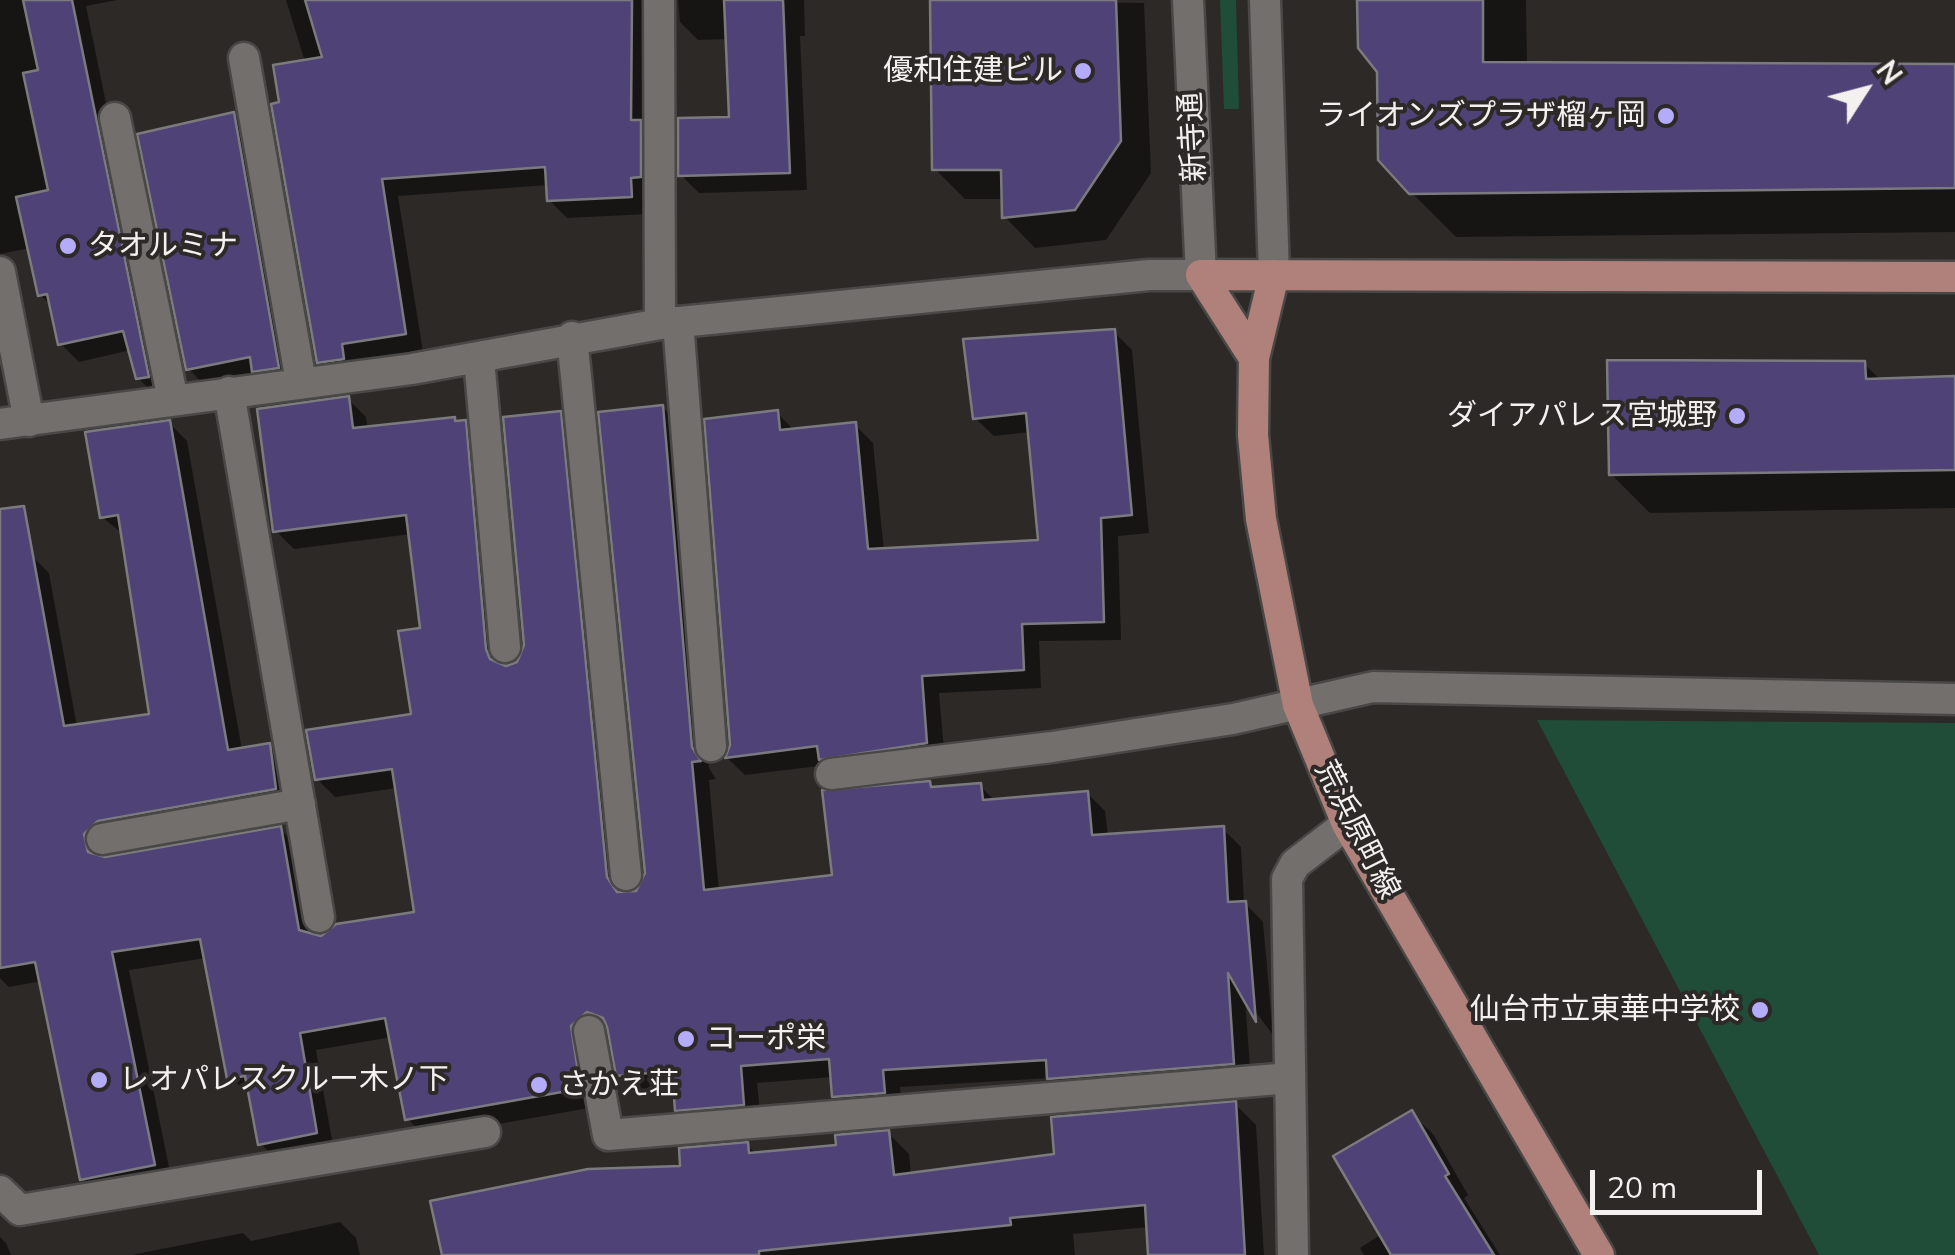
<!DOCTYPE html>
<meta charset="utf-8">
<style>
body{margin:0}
#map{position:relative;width:1955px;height:1255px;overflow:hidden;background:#2c2927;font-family:Mulish,sans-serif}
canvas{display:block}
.north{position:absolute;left:1815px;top:40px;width:100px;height:100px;-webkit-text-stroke:8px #2c2927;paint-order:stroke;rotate:54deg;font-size:28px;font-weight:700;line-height:40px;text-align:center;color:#f2f1ef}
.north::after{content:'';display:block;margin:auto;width:35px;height:45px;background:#f2f1ef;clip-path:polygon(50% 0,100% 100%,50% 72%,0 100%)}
.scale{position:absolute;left:1590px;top:1170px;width:172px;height:45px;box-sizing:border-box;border:5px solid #f2f1ef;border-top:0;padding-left:12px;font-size:30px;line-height:35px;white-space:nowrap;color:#f2f1ef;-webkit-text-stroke:8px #2c2927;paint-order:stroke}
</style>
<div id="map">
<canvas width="1955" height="1255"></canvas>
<div class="north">N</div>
<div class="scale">20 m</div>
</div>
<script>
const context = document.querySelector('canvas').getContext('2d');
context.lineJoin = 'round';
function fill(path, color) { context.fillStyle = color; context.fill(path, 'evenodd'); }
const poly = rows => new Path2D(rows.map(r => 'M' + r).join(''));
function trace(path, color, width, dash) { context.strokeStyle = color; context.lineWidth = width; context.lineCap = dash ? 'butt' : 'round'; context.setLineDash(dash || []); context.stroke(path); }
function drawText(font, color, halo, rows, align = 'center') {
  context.font = font + ' Mulish,"Noto Sans JP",sans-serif'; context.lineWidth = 8; context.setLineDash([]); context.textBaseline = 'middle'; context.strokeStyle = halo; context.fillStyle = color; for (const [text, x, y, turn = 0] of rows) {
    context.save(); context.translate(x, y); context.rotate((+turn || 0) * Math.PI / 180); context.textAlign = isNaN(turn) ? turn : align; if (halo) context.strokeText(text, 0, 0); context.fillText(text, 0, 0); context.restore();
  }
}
fill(poly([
 [1220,0,1236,0,1239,109,1224,109],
 [1537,720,1955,723,1955,1255,1819,1255]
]), '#1f4d37');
fill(poly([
 [0,0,117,0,86,6,166,394,156,396,138,378,131,350,79,362,61,344,53,307,40,295,30,248,0,254],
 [286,0,804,0,805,36,800,36,807,190,699,193,681,175,732,119,728,39,698,40,680,22,678,0,669,0,649,214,567,218,549,200,548,185,398,196,423,352,359,362,337,380,319,362,282,104,305,62],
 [933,0,1144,3,1151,173,1106,240,1035,248,1005,217,1004,199,965,199,935,169],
 [1360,0,1526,0,1527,65,1955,67,1955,232,1456,237,1411,192],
 [234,115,250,131,294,383,270,387,258,374,204,385,188,368],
 [1114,332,1132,350,1149,533,1118,536,1121,640,1039,641,1041,688,939,693,945,761,827,765,745,775,727,758,777,413,795,431,855,425,873,443,884,551,1041,543,1030,432,994,436,975,418],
 [1864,364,1882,381,1955,379,1955,508,1650,513,1611,474],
 [348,399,366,417,368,429,454,420,465,423,483,441,503,666,516,665,526,646,560,413,578,431,624,895,645,885,662,407,680,425,709,768,716,779,709,780,719,891,835,877,929,783,935,789,980,786,996,802,1087,793,1105,811,1108,836,1223,829,1241,847,1244,902,1263,922,1273,1035,1245,998,1251,1081,1068,1096,1050,1078,900,1087,902,1110,852,1114,834,1096,833,1077,757,1083,761,1122,696,1127,678,1109,676,1089,637,1092,619,1074,610,1031,606,1029,588,1044,589,1108,425,1137,408,1119,392,1037,316,1050,334,1151,278,1161,260,1143,251,1095,230,1078,206,958,129,970,172,1182,100,1196,82,1178,42,981,9,987,0,978,0,561,31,555,49,573,77,727,152,716,123,534,102,517,169,423,187,441,242,750,269,746,287,764,294,803,102,850,101,859,280,829,298,847,314,936,322,938,417,914,397,788,335,797,317,779,413,717,423,630,411,534,294,549,276,531],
 [1235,1104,1256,1125,1264,1255,1150,1255,1149,1227,1073,1234,1075,1255,444,1255,747,1145,757,1155,839,1147,888,1133,909,1154,911,1175,1057,1157],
 [1412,1114,1433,1134,1468,1195,1464,1198,1500,1255,1364,1255,1360,1248,1382,1234],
 [340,1222,356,1238,360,1255,131,1255,243,1233,251,1241],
 [0,1237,6,1243,11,1255,0,1255]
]), '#0007');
const building = poly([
 [23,0,72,0,149,377,136,379,123,331,58,345,47,294,38,296,16,197,48,190,23,73,38,70,23,0],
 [305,0,632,0,631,120,641,120,641,177,631,178,632,197,547,201,545,167,382,179,406,334,342,344,344,359,317,363,271,104,279,102,273,65,322,57,305,0],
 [724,0,783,0,790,173,678,176,678,118,729,117,724,0],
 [930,0,1116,0,1121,141,1075,210,1002,218,1001,170,932,170,930,0],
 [1357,0,1483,0,1483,62,1955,64,1955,188,1409,194,1378,160,1377,72,1358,48,1357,0],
 [234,112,279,368,252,372,250,357,186,370,137,134,234,112],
 [1115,329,1132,515,1101,518,1104,622,1022,624,1024,670,922,676,927,743,819,760,817,746,725,758,730,745,704,419,778,410,780,430,856,422,868,549,1038,540,1026,413,973,419,963,339,1115,329],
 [1607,360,1865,361,1866,379,1955,376,1955,470,1609,475,1607,360],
 [349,396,353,428,455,417,455,421,466,420,486,649,490,659,506,666,517,662,524,645,503,417,561,411,607,877,617,892,636,891,645,873,598,412,663,405,692,747,701,761,692,762,704,890,832,875,822,790,930,781,931,787,981,783,983,800,1088,791,1092,835,1224,826,1228,902,1246,901,1256,1022,1228,973,1234,1064,1047,1079,1046,1060,883,1070,885,1093,832,1097,829,1059,741,1066,744,1105,675,1111,672,1071,616,1076,607,1027,603,1018,587,1012,571,1026,579,1078,571,1079,573,1090,405,1120,385,1018,300,1033,317,1133,258,1145,245,1076,227,1079,200,939,112,952,155,1165,80,1180,35,962,0,968,0,509,24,506,64,726,149,714,118,515,100,518,85,432,170,420,228,750,270,743,276,789,98,821,84,834,88,852,105,857,281,826,299,930,321,936,336,924,414,912,392,769,315,780,306,730,411,714,398,631,420,628,406,515,273,532,257,409,349,396],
 [1236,1101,1245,1255,1148,1255,1145,1205,1010,1218,1011,1225,759,1251,759,1255,442,1255,430,1201,588,1169,680,1166,679,1148,748,1142,749,1153,836,1145,835,1135,889,1130,894,1175,1054,1154,1051,1117,1236,1101],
 [1412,1110,1449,1174,1445,1176,1494,1255,1391,1255,1333,1156,1412,1110]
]);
fill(building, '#4e4276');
trace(building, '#7b7b7f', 2.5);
const minor = poly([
 [659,0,660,324],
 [1265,0,1274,275],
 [244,58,301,382],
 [115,118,173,400],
 [0,272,29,421],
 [678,322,711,746],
 [572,337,626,875],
 [479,359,505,647],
 [229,392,319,917],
 [0,424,412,369,660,324,1149,275,1201,275,1188,0],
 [831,774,1052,747,1233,719,1373,687,1955,699],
 [102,839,300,804],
 [589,1031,608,1135,1290,1078],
 [0,1191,20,1210,485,1132],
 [1293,1255,1287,879,1295,864,1347,824]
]);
const major = poly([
 [1201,275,1955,277],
 [1201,275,1254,358],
 [1274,275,1254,358,1253,435,1261,519,1298,705,1347,824,1599,1255]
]);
trace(minor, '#494846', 35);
trace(major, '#494846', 35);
trace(minor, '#726f6c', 30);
trace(major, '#af817a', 30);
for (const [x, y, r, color] of [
 [1083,71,10,"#b4acf9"],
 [1666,116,10,"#b4acf9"],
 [68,246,10,"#b4acf9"],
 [1737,416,10,"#b4acf9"],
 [1760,1010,10,"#b4acf9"],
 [686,1039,10,"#b4acf9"],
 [99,1080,10,"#b4acf9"],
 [539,1085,10,"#b4acf9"]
]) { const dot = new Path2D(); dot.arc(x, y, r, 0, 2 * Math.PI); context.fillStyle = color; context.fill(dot); trace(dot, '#2c2927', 4); }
drawText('30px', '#f2f1ef', '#2c2927', [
 ["優和住建ビル",1063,71],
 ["ライオンズプラザ榴ヶ岡",1646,116],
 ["タオルミナ",88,246,"left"],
 ["ダイアパレス宮城野",1717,416],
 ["仙台市立東華中学校",1740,1010],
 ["コーポ栄",706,1039,"left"],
 ["レオパレスクルー木ノ下",119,1080,"left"],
 ["さかえ荘",559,1085,"left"]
], 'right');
drawText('30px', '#f2f1ef', '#2c2927', [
 ["新寺通",1193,137,-93],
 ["荒浜原町線",1357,830,63]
]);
</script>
